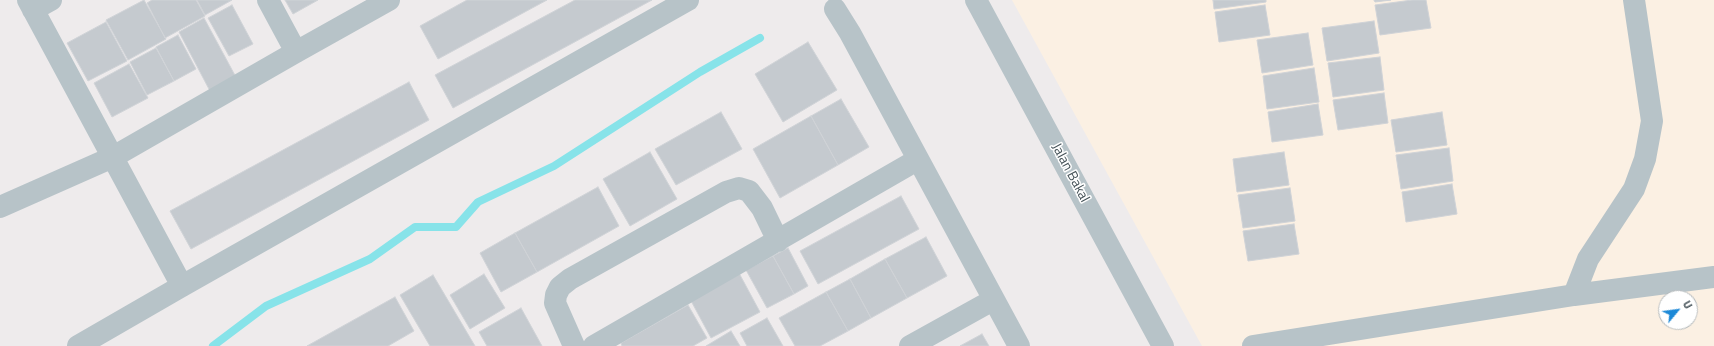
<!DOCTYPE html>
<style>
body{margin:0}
#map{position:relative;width:1714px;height:346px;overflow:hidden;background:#eeebec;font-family:"Titillium Web",sans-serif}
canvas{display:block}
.north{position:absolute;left:1658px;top:290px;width:40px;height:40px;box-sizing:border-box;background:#fff;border:1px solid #b5babc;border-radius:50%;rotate:61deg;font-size:11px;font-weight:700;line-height:16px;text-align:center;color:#455258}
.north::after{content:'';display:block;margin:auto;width:14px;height:18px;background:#1d89d7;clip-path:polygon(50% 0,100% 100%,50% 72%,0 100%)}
</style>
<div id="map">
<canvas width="1714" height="346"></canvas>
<div class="north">U</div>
</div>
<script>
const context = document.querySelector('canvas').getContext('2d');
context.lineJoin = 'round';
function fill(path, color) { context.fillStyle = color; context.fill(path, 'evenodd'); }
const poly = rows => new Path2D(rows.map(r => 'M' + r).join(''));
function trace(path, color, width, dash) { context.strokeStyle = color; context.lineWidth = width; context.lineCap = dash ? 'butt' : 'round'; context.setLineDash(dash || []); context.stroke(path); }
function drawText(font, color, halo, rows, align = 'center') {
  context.font = font + ' "Titillium Web",sans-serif'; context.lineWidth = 3; context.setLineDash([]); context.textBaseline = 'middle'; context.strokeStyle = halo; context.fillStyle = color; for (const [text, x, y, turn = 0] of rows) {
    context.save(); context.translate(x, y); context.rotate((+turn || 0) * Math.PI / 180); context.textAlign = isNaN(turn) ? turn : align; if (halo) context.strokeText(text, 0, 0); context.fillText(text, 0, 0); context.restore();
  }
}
fill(poly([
 [1012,0,1714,0,1714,346,1202,346],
 [1666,298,1690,298,1690,322,1666,322]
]), '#fbf0e3');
trace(poly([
 [213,346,266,306,370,259,415,227,456,227,478,202,554,166,700,72,760,38]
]), '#87e3e9', 8);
const building = poly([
 [144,0,166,39,128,60,106,20,144,0],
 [152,0,196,0,205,16,165,38,147,3,152,0],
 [197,0,232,0,205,15,197,0],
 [285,0,318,0,293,14,285,0],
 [467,0,547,0,438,59,420,26,467,0],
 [575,0,652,0,453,108,435,75,575,0],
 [1213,0,1266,0,1266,2,1214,9,1213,0],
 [1374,0,1391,0,1375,2,1374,0],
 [1412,0,1426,0,1431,28,1380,35,1375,5,1412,0],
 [232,5,253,44,229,56,208,18,232,5],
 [1265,5,1270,35,1219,42,1215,12,1265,5],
 [204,18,237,79,211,93,179,32,204,18],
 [1374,21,1379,53,1327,61,1322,28,1374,21],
 [106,22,127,61,88,81,67,43,106,22],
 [1308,33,1313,65,1262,73,1257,40,1308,33],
 [178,35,196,69,174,81,156,47,178,35],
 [808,42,837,90,783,122,755,74,808,42],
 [156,48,174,81,147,95,130,62,156,48],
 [1380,57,1384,90,1333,97,1328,63,1380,57],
 [129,64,148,98,112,117,94,83,129,64],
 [1314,68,1319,102,1267,109,1263,76,1314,68],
 [409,82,429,120,191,249,170,211,409,82],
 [1384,93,1388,123,1338,130,1333,100,1384,93],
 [841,99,869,147,838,165,811,116,841,99],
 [1318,104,1323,135,1272,142,1268,112,1318,104],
 [721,112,742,149,676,185,655,149,721,112],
 [1442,112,1447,145,1396,152,1391,120,1442,112],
 [811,116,838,165,780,198,753,149,811,116],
 [1449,148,1453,181,1401,189,1396,155,1449,148],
 [650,152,677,199,630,226,603,179,650,152],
 [1284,152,1289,185,1237,192,1233,159,1284,152],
 [1452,184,1457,214,1406,222,1402,192,1452,184],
 [598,187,619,226,537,272,515,233,598,187],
 [1290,188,1295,221,1243,228,1238,195,1290,188],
 [901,196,919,229,818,284,800,251,901,196],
 [1294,224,1299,254,1248,261,1243,231,1294,224],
 [515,233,537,272,501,292,480,253,515,233],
 [926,237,947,276,907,298,885,259,926,237],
 [788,248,808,286,794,294,773,256,788,248],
 [773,256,794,294,767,308,746,270,773,256],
 [885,259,907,298,871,318,850,279,885,259],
 [739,273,760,312,711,338,690,299,739,273],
 [484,274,505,308,470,329,450,295,484,274],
 [433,275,475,346,430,346,400,295,433,275],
 [850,279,871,318,848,331,826,292,850,279],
 [826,292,848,331,820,346,795,346,779,318,826,292],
 [395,297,414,331,388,346,307,346,395,297],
 [688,305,707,338,693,346,622,346,621,343,688,305],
 [521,308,542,346,487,346,479,332,521,308],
 [767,318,783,346,747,346,740,333,767,318],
 [731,331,740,346,706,346,731,331],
 [982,334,989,346,960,346,982,334]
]);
fill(building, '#c5cacf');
trace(building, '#d0d3d7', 1);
trace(poly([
 [28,0,182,286],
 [268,0,296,52],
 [976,0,1163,346],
 [835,9,850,33,1019,346],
 [33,10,51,0],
 [0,207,113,157,296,52,389,0],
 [1574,295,1588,259,1634,189,1645,159,1652,121,1634,0],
 [78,346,182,286,688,0],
 [574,346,555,303,556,295,560,287,570,279,726,192,739,188,749,191,762,208,778,241],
 [594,346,917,160],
 [910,346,993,300],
 [1253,346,1574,295,1714,277]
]), '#b7c3c8', 22);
drawText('14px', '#455258', '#fff', [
 ["Jalan Bakal",1070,173,62]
]);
</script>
